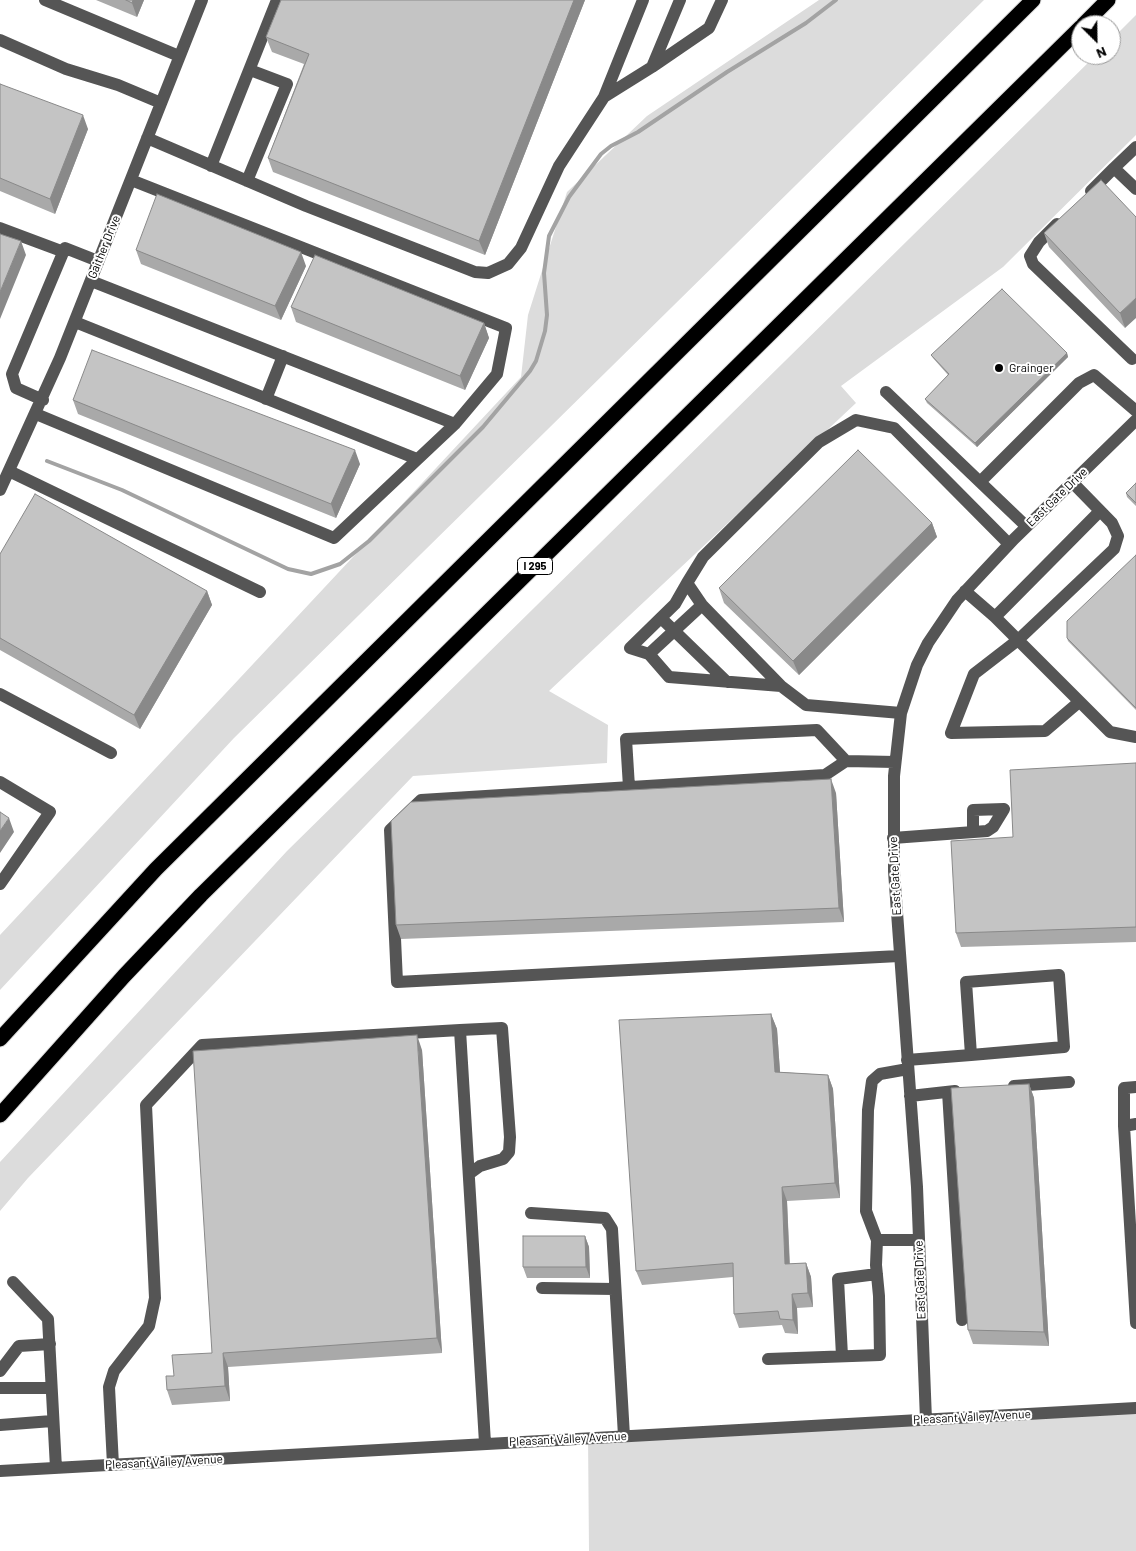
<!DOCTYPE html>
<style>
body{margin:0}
#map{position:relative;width:1136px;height:1551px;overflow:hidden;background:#fff;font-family:Barlow,sans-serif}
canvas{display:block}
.north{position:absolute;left:1071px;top:15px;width:50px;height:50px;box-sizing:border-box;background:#fff;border:1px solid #999;border-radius:50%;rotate:157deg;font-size:14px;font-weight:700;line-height:20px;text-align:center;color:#000}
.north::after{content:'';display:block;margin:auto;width:18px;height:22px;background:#000;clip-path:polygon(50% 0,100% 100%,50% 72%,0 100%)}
</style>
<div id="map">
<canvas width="1136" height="1551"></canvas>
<div class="north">N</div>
</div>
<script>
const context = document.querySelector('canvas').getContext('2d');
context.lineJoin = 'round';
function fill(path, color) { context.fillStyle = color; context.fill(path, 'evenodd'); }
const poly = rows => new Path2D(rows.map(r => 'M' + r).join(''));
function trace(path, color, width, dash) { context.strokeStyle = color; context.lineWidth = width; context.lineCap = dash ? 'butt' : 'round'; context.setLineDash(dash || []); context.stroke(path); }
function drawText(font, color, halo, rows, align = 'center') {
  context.font = font + ' Barlow,sans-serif'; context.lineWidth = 4; context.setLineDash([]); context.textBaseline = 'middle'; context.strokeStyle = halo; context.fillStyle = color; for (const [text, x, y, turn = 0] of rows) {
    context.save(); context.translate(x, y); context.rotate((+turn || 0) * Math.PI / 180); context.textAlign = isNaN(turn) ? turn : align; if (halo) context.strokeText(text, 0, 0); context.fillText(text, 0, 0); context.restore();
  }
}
fill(poly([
 [819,0,984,0,234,738,0,990,0,935,521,377,528,315,567,192,647,116],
 [1136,15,1136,135,1003,267,841,386,856,403,549,691,608,725,607,763,413,776,28,1178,0,1211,0,1162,287,851,1096,55,1111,55,1111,40],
 [1136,1405,1136,1551,589,1551,588,1435]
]), '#dcdcdc');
trace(poly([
 [47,461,122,490,288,569,311,574,340,564,369,541,483,427,530,371,536,361,545,331,547,315,544,273,549,236,569,197,601,154,611,146,638,132,727,72,806,23,836,0]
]), '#a3a3a3', 4);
const highway = poly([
 [1083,25,1108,0],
 [0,1039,156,869,1033,0],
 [0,1115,124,976,201,895,1081,27]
]);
trace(highway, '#dbdbdb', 17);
trace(poly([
 [45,0,179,56],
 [0,40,66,69,118,85,161,103],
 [652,67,709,28,722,0],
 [604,97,652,67,680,0],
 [147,138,306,206,475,272,488,273,508,264,521,248,559,166,604,97,643,0],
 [1136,147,1114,168,1136,189],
 [211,166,277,0],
 [247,181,287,84,250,70],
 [1091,191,1114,168],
 [1057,224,1039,242,1030,256,1033,264,1132,359],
 [0,228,64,252],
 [91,281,455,424],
 [75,322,417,459],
 [886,392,1026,526],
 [266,399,283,356],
 [43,400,16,388,12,374,65,248,98,261],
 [36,414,334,538,455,424,497,374,506,328,131,180],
 [9,471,260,592],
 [980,482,1079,383,1094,375,1136,411],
 [1072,482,1112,523,1118,536,1114,549,1018,640,974,674,951,733,1045,731,1079,702],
 [0,490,60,358,202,0],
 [965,591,995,617,1110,732,1136,737],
 [702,605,687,583,703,557,819,442,856,420,894,428,1009,544],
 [995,617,1100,511],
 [661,618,727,682],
 [649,654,630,648,675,604,687,583],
 [781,686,702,605,649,654,669,677,781,686,806,705,901,713],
 [0,694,111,753],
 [895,762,846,761,825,775,421,800,390,830,397,982,899,956],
 [0,782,50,812,0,884],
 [629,787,626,739,817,730,846,761],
 [893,838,987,831,993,827,1004,809,973,810,973,832],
 [460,1030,502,1028,510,1137,509,1152,503,1159,480,1166,469,1174],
 [907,1060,971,1055,1064,1047,1059,975,966,982,971,1055],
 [1014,1086,1069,1082],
 [948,1092,962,1320],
 [910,1096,955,1091],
 [1136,1124,1124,1126,1136,1323],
 [1124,1126,1124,1088,1136,1087],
 [531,1213,605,1218,612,1229,624,1436],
 [877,1240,866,1211,868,1110,872,1081,880,1074,908,1069],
 [13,1282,48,1319,56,1468],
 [542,1288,615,1289],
 [842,1356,838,1279,877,1274],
 [768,1359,880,1355,879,1296,876,1265,877,1240,918,1240],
 [0,1371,19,1346,50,1344],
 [0,1388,51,1388],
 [926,1420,917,1187,894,871,894,776,901,713,917,665,928,643,957,600,1014,539,1136,420],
 [0,1425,52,1421],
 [113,1465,109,1387,114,1371,149,1326,155,1298,146,1105,202,1045,460,1030,485,1443],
 [0,1471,1136,1408]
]), '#555', 12);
trace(highway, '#000', 15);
fill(poly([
 [96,0,144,0,137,17],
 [281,0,585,0,485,255,273,172,268,158,304,64,272,52,266,37],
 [0,84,88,129,55,214,0,191],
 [1101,180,1125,328,1049,247,1044,233],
 [136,250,306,266,281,320,141,264],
 [291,307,484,323,489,338,465,390,296,322],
 [1067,353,1068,357,977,447,927,403,925,399,948,375,933,358,931,355],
 [73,400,360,464,336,518,78,414],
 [1136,483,1136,506,1127,497,1126,493],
 [932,523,937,537,799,675,724,603,719,588],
 [0,554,207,591,212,605,140,729,0,650],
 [1136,555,1136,710,1068,641,1067,638],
 [1136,763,1136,942,961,947,956,933,1013,837],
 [836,793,844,922,401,939,396,925],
 [771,1014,777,1029,780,1072,828,1075,833,1089,840,1198,787,1201,790,1264,806,1263,811,1277,813,1307,797,1308,798,1334,785,1333,782,1325,739,1328,734,1314,733,1277,642,1285,636,1271],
 [422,1050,442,1353,228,1367,230,1401,172,1405,167,1390,174,1376,212,1353],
 [1029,1084,1034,1098,1049,1346,973,1344,968,1330],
 [585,1236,589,1247,590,1278,527,1278,523,1267]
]), '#a9a9a9');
fill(poly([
 [133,0,144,0,137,17,132,3],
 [574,0,585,0,485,255,479,241],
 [83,115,88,129,55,214,50,199],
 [21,241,26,255,0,319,0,292],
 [301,252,306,266,281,320,275,306],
 [1136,298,1136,318,1125,328,1120,313],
 [484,323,489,338,465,390,460,376],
 [1067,353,1068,357,977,447,975,443],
 [355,450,360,464,336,518,331,504],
 [932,523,937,537,799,675,793,661],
 [207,591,212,605,140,729,134,715],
 [831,779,836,793,844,922,839,908],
 [9,818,14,832,0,853,0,831],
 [771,1014,777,1029,781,1086,775,1072],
 [417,1035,422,1050,442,1353,437,1338],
 [828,1075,833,1089,840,1198,835,1183],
 [1029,1084,1034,1098,1049,1346,1044,1332],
 [782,1187,787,1201,790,1278,785,1264],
 [585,1236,589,1247,590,1278,586,1267],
 [806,1263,811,1277,813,1307,808,1293],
 [792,1294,797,1308,798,1334,793,1320],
 [223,1353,228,1367,230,1401,225,1386]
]), '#898989');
const building = poly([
 [126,0,133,0,132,3,126,0],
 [281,0,574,0,479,241,268,158,309,54,266,37,281,0],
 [0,84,83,115,50,199,0,178,0,84],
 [1101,180,1136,217,1136,298,1120,313,1044,233,1101,180],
 [157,194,301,252,275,306,136,250,157,194],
 [0,234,21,241,0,292,0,234],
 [315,255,484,323,460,376,291,307,315,255],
 [1002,289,1067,353,975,443,925,399,949,374,931,355,1002,289],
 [92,350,355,450,331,504,73,400,92,350],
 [858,450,932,523,793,661,719,588,858,450],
 [1136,483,1136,503,1126,493,1136,483],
 [35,494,207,591,134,715,0,638,0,554,35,494],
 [1136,555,1136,708,1067,638,1067,621,1136,555],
 [1136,763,1136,927,956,933,951,841,1013,837,1010,770,1136,763],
 [831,779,839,908,396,925,391,821,411,802,831,779],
 [0,812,9,818,0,831,0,812],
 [771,1014,775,1072,828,1075,835,1183,782,1187,785,1264,806,1263,808,1293,792,1294,793,1320,780,1319,778,1311,734,1314,733,1263,636,1271,619,1020,771,1014],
 [417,1035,437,1338,223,1353,225,1386,167,1390,166,1376,174,1376,172,1355,212,1353,193,1051,417,1035],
 [1029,1084,1044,1332,968,1330,951,1088,1029,1084],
 [523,1236,585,1236,586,1267,523,1267,523,1236]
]);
fill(building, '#c4c4c4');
trace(building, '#898989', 1);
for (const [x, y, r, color] of [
 [999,368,5,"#000"]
]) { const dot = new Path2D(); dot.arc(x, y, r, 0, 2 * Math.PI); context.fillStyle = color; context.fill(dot); trace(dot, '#fff', 2); }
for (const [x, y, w] of [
 [535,566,35]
]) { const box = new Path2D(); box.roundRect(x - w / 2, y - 8.5, w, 17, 4); context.fillStyle = '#fff'; context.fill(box); trace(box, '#000', 1); }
drawText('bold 11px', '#000', null, [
 ["I 295",535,566]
]);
drawText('12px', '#000', '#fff', [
 ["Gaither Drive",104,247,-68],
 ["East Gate Drive",1057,497,-44],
 ["East Gate Drive",895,876,-93],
 ["East Gate Drive",920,1280,-92],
 ["Pleasant Valley Avenue",972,1417,-3],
 ["Pleasant Valley Avenue",568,1439,-3],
 ["Pleasant Valley Avenue",164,1462,-3]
]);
drawText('12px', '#000', '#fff', [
 ["Grainger",1009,368]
], 'left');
</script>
